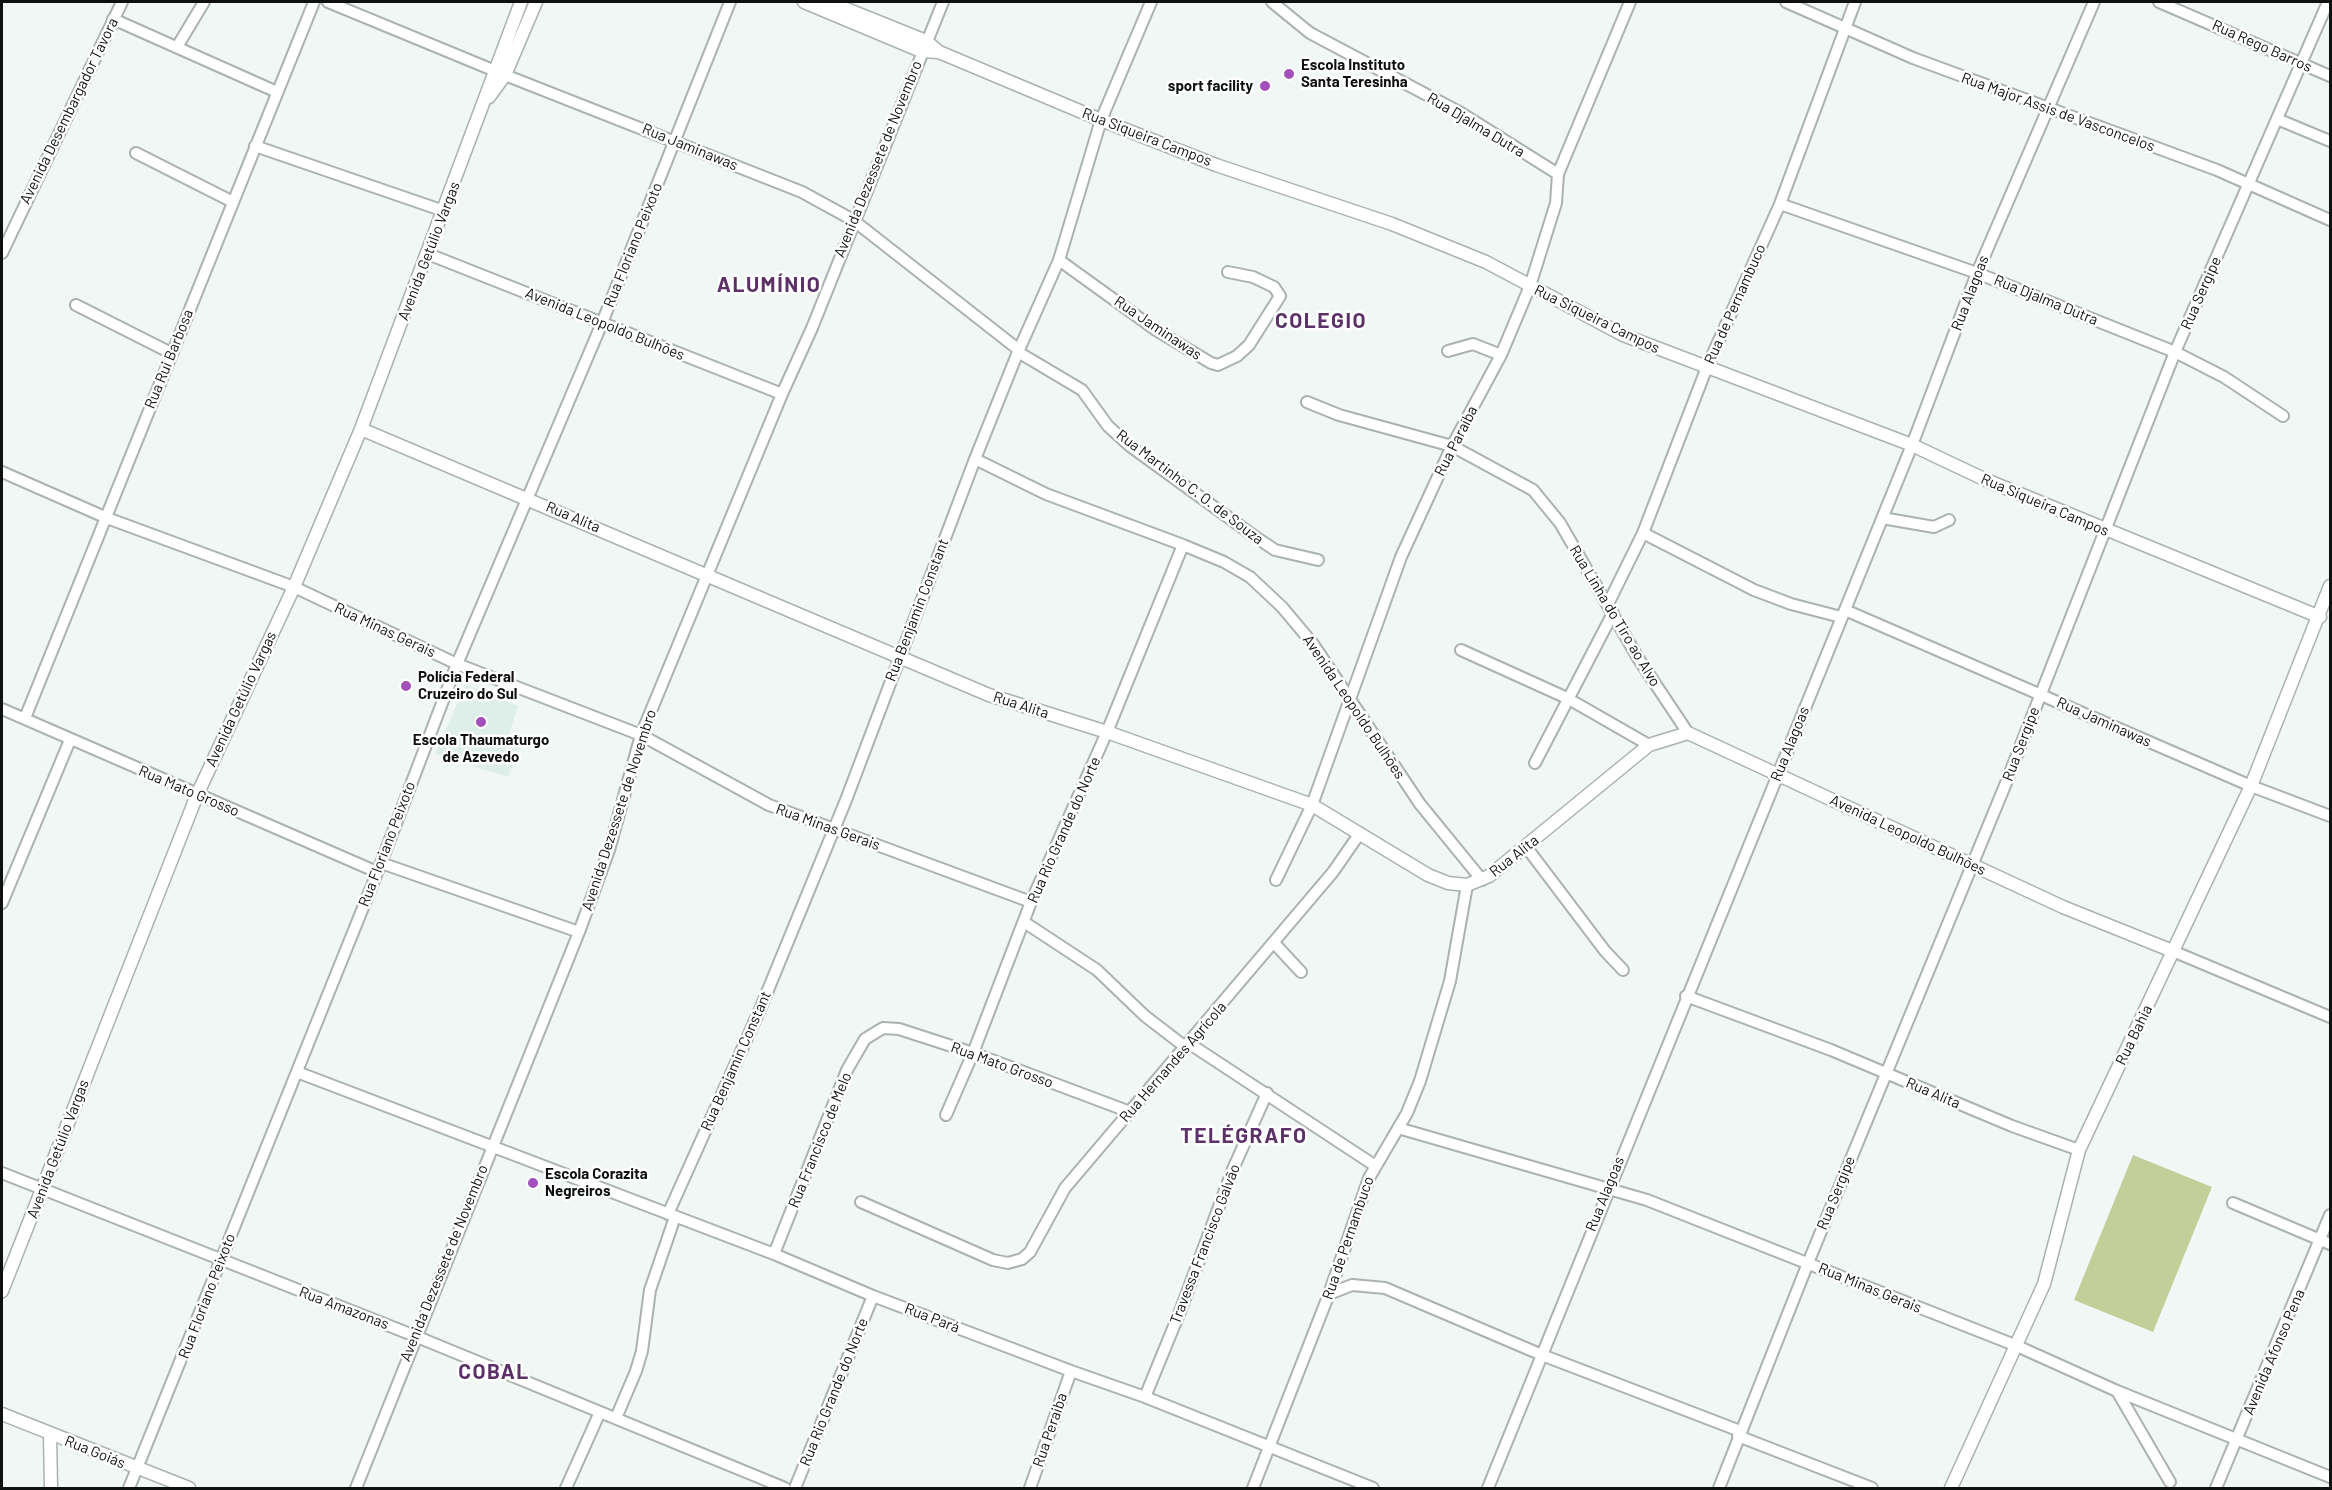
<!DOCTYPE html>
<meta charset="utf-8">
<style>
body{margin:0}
#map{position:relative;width:2332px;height:1490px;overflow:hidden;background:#f0f7f5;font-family:Barlow,sans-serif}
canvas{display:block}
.frame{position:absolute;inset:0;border:3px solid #0f1111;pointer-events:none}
</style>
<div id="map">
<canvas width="2332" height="1490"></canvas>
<div class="frame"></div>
</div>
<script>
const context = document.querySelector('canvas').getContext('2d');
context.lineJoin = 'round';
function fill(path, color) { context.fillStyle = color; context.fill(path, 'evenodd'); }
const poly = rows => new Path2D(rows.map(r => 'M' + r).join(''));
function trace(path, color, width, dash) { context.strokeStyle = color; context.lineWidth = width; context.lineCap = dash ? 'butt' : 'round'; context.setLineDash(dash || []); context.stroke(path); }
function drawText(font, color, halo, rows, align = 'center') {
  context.font = font + ' Barlow,sans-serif'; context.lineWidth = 5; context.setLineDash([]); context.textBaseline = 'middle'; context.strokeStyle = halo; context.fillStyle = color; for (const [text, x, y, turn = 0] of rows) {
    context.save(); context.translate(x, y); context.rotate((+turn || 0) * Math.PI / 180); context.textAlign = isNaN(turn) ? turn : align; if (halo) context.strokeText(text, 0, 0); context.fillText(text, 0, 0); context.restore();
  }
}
fill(poly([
 [466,684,518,706,508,737,522,743,508,777,435,754]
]), '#deeee9');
fill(poly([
 [2133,1155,2212,1187,2153,1332,2074,1300]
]), '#c4ce99');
const minor = poly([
 [328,2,505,75,802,192,853,220,1019,350],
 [1272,2,1310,33,1461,113,1558,174],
 [1786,2,1913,58,2217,170,2330,220],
 [2159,2,2330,76],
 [113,19,277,92],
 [177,47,204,2],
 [2277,119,2330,141],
 [255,146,444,211],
 [136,153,233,202],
 [1780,204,1977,273,2175,352,2224,377,2283,416],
 [2,253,122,2],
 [428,254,782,394],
 [1059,260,1156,330,1211,363,1218,365,1237,356,1249,345,1280,296,1274,287,1253,277,1228,272],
 [76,305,171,353],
 [1448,351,1473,344,1501,355],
 [1018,352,1082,390,1108,426,1130,446,1254,536,1275,550,1318,560],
 [1307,402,1339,415,1452,446,1533,490,1560,523,1638,658,1688,733],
 [975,459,1046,494,1183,545,1224,562,1250,577,1282,607,1313,644,1420,804,1482,880],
 [2,472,107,518,294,587,457,664,641,735,769,805,1031,902],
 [1882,518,1934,527,1949,520],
 [1643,533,1754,590,1791,604,1841,617],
 [1608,604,1643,533,1707,367,1780,204,1855,2],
 [1845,610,2251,786,2330,816],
 [1461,650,1567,698,1649,745],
 [2,709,377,872],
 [25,718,314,2],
 [1535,763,1613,613],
 [1527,848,1605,951,1623,970],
 [381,863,579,932],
 [1276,880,1312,805,1401,557,1452,446,1501,355,1530,286,1556,203,1558,174,1630,2],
 [2,903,70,740],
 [1024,922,1097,970,1145,1016,1184,1046],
 [1274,943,1301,972],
 [2175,952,2330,1017],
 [1686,996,1831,1050,2012,1126,2079,1150],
 [1190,1044,1374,1165],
 [297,1072,774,1254,873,1296,1071,1371,1145,1397,1373,1488],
 [946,1115,973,1053,1031,902,1107,732,1183,545],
 [1398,1128,1647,1200,2017,1346,2117,1391,2330,1477],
 [2,1173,415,1336,785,1488],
 [861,1202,993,1260,1008,1263,1022,1259,1030,1252,1065,1188,1333,872,1360,833],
 [2233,1203,2330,1244],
 [668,1214,761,1007,846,800,975,459,1018,352,1059,260,1101,120,1151,2],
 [774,1254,847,1070,865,1039,883,1028,899,1029,973,1053,1130,1112],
 [1329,1294,1352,1285,1385,1288,1542,1355,1740,1431],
 [2117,1391,2170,1482],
 [1145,1397,1181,1309,1233,1169,1267,1093],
 [616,1418,636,1371,642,1351,650,1290,675,1217],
 [1738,1436,1872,1488],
 [129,1488,381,863,457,664,602,323,730,2],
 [356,1488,579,932,609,850,641,735,782,394,812,328,943,2],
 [566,1488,600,1412],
 [795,1488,873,1296],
 [1030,1488,1071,1371],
 [1253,1488,1329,1294,1369,1178,1407,1113,1420,1081,1450,981,1467,885],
 [1488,1488,1912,445,1977,273,2094,2],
 [1719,1488,1808,1263,2006,783,2175,352,2328,2],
 [2216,1488,2330,1215]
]);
const tertiary = poly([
 [804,2,921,51,938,52],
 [829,2,926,41,939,52,1101,120,1216,165,1392,224,1486,262,1623,335,1912,445,1986,480,2320,617],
 [489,97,505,75,536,2],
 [361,429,989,695,1107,732,1312,805,1428,875,1448,883,1467,885,1489,876,1649,745,1688,733,2063,907,2175,952],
 [2,1291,197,795,294,587,361,429,521,2],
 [2,1414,189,1488],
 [50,1434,51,1488],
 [1951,1488,2044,1284,2079,1150,2251,786,2330,586]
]);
trace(minor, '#abb2af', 14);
trace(tertiary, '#abb2af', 15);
trace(minor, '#fff', 10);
trace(tertiary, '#fff', 12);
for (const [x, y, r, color] of [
 [1289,74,6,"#a44fbc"],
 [1265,86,6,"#a44fbc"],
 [406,686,6,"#a44fbc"],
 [481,722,6,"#a44fbc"],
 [533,1183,6,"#a44fbc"]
]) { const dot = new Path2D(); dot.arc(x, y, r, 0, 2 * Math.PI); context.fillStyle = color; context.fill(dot); trace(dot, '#fff', 2); }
drawText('15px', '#0f1111', '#fff', [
 ["Rua Rego Barros",2262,46,24],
 ["Avenida Desembargador Tavora",69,111,-64],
 ["Rua Major Assis de Vasconcelos",2058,112,20],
 ["Rua Djalma Dutra",1476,125,31],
 ["Rua Siqueira Campos",1147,137,21],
 ["Rua Jaminawas",690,147,22],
 ["Avenida Dezessete de Novembro",878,159,-68],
 ["Rua Floriano Peixoto",633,245,-68],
 ["Avenida Getúlio Vargas",429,251,-69],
 ["Rua Alagoas",1970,293,-69],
 ["Rua Sergipe",2201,293,-66],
 ["Rua Djalma Dutra",2046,300,22],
 ["Rua de Pernambuco",1735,304,-66],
 ["Rua Siqueira Campos",1597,319,26],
 ["Avenida Leopoldo Bulhões",605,324,22],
 ["Rua Jaminawas",1158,328,34],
 ["Rua Rui Barbosa",169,359,-68],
 ["Rua Paraíba",1456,441,-63],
 ["Rua Martinho C. O. de Souza",1190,487,37],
 ["Rua Siqueira Campos",2045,505,23],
 ["Rua Alita",573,517,23],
 ["Rua Benjamin Constant",917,610,-69],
 ["Rua Linha do Tiro ao Alvo",1615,616,59],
 ["Rua Minas Gerais",385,630,25],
 ["Avenida Getúlio Vargas",241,699,-65],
 ["Rua Alita",1021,705,18],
 ["Avenida Leopoldo Bulhões",1354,707,56],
 ["Rua Jaminawas",2104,722,24],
 ["Rua Alagoas",1790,744,-68],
 ["Rua Sergipe",2021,744,-69],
 ["Rua Mato Grosso",189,791,23],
 ["Avenida Dezessete de Novembro",619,810,-72],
 ["Rua Minas Gerais",828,827,20],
 ["Rua Rio Grande do Norte",1064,830,-66],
 ["Avenida Leopoldo Bulhões",1908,835,25],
 ["Rua Floriano Peixoto",387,844,-69],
 ["Rua Alita",1514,856,-38],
 ["Rua Bahia",2134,1035,-64],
 ["Rua Benjamin Constant",736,1061,-66],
 ["Rua Hernandes Agrícola",1173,1062,-49],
 ["Rua Mato Grosso",1002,1065,20],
 ["Rua Alita",1933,1093,23],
 ["Rua Francisco de Melo",820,1140,-68],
 ["Avenida Getúlio Vargas",58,1149,-69],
 ["Rua Sergipe",1836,1193,-68],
 ["Rua Alagoas",1605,1194,-68],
 ["Rua de Pernambuco",1348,1238,-71],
 ["Travessa Francisco Galvão",1205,1244,-69],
 ["Avenida Dezessete de Novembro",444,1263,-68],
 ["Rua Minas Gerais",1870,1288,22],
 ["Rua Floriano Peixoto",207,1296,-69],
 ["Rua Amazonas",344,1308,21],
 ["Rua Pará",932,1318,21],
 ["Avenida Afonso Pena",2274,1352,-67],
 ["Rua Rio Grande do Norte",834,1392,-68],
 ["Rua Peraiba",1050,1430,-71],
 ["Rua Goiás",95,1452,22]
]);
drawText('bold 15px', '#0f1111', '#fff', [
 ["Escola Instituto",1301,65],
 ["Santa Teresinha",1301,82],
 ["sport facility",1253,86,"right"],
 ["Polícia Federal",418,677],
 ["Cruzeiro do Sul",418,694],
 ["Escola Thaumaturgo",481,740,"center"],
 ["de Azevedo",481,757,"center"],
 ["Escola Corazita",545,1174],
 ["Negreiros",545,1191]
], 'left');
context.letterSpacing = '1.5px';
drawText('bold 21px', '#5b3167', '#fff', [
 ["ALUMÍNIO",769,285],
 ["COLEGIO",1321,321],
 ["TELÉGRAFO",1244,1136],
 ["COBAL",494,1372]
]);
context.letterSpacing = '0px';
</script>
